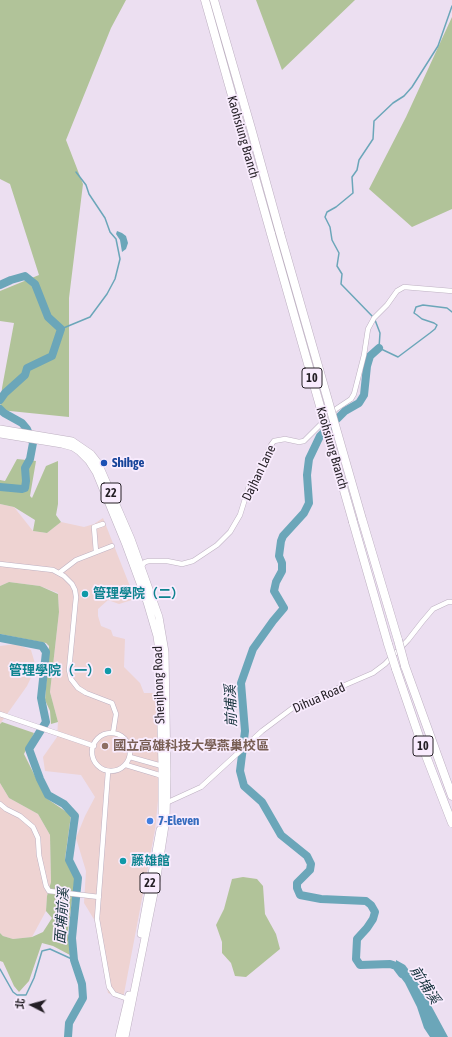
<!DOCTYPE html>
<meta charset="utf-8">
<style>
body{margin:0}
#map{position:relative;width:452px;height:1037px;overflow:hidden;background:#ecdff1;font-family:"Asap Condensed","Noto Sans TC",sans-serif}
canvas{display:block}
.north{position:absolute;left:12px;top:985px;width:40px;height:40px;-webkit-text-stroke:3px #f9ecfe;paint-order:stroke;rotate:276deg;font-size:11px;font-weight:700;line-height:16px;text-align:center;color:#241f25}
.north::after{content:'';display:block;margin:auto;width:14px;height:18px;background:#241f25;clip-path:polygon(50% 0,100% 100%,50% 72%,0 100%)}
</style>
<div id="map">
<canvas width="452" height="1037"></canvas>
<div class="north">北</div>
</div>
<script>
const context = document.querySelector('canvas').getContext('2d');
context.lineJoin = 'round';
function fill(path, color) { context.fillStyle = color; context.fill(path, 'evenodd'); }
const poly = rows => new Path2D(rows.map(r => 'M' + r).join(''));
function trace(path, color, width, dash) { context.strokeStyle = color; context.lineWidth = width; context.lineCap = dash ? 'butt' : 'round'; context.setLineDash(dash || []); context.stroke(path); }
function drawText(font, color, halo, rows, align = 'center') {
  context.font = font + ' "Asap Condensed","Noto Sans TC",sans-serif'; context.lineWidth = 3.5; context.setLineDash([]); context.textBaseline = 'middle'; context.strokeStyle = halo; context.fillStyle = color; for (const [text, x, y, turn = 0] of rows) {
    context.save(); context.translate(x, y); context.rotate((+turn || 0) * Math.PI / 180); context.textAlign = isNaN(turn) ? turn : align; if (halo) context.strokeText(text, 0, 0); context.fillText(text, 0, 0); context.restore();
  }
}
fill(poly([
 [0,504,14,507,33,531,47,533,61,522,84,527,94,524,103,518,135,599,119,604,108,600,98,609,98,616,101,626,111,630,113,636,125,639,124,667,140,683,144,693,157,693,159,791,155,830,123,999,108,993,95,921,84,903,86,871,76,838,85,816,95,797,81,775,45,771,43,757,57,737,58,722,50,692,59,612,58,593,40,586,9,582,0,586],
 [16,644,31,650,36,667,27,686,0,724,0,646],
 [0,783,9,798,38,814,50,835,51,882,47,896,46,911,32,937,13,939,3,936,0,933]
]), '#eed3d2');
fill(poly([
 [0,0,126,0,111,28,66,140,83,184,69,298,69,417,0,410,2,388,14,323,0,321,0,291,39,275,10,184,0,179],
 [256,0,355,0,282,70],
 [452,17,452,209,412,227,369,189,406,117],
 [17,459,36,461,30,496,32,498,46,466,58,461,58,504,56,515,61,522,47,533,33,531,35,520,14,507,0,504,0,480,5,481],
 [9,582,40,586,58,594,59,612,50,692,58,722,51,724,50,711,45,700,49,646,46,643,0,634,0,586],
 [2,722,34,733,24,754,46,798,71,815,65,859,75,877,68,931,70,955,53,946,42,943,29,981,19,992,14,986,3,962,0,961,0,933,3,936,13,939,32,937,43,932,52,918,46,911,47,896,51,882,50,835,38,814,9,798,0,783,0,724],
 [243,877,257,879,263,886,265,914,276,934,280,949,246,977,235,976,231,963,222,953,222,942,216,925,224,909,232,879]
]), '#b1c399');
fill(poly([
 [117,231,122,233,126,236,128,243,126,249,122,252,120,240,116,234],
 [396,960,405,965,420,985,448,1037,430,1037,424,1028,417,1007,405,983,396,971]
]), '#6ba6b9');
trace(poly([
 [373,317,341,284,342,274,337,266,339,253,332,240,330,227,325,217,327,212,336,207,353,193,352,177,357,170,359,160,373,139,374,121,393,103,404,96,412,87,438,46,452,6],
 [375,320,380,333,379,348,398,357,430,333,435,329,437,325,434,323,422,319,417,315,414,313,416,307,423,305,447,308,452,312],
 [61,329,90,317,107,294,115,279,120,259,116,239,110,232,105,218,89,194,86,185,76,172],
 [0,969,13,992,17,995,26,995,34,978,42,951,50,949,74,960]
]), '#6ba6b9', 1.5);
trace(poly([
 [0,285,11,280,25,276,35,284,48,317,61,329,52,356,27,368,25,375,5,393,0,400],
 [379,348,370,356,367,366,364,395,359,403,345,411,320,436,309,459,307,475,309,503,304,513,283,536,281,541,279,556,282,563,282,571,276,582,274,591,284,608,273,621,253,649,241,683,245,731,240,771,244,786,262,802,281,835,307,856,311,864,310,870,297,883,297,888,300,895,321,899,366,901,371,905,375,912,373,919,367,928,357,939,356,959,360,965,390,964,396,966,402,974],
 [0,409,4,413,22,423,27,429,33,443,30,459,25,468,26,481,25,488,22,489,0,487],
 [0,638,42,646,46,652,41,698,46,722,29,749,40,779,48,795,64,804,75,816,69,860,78,878,72,938,74,960,82,984,83,998,69,1023,68,1037]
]), '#6ba6b9', 8);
const street = poly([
 [96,552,94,527,103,524],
 [0,564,53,570,64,576,72,584,75,590,76,597,69,670,71,679,78,688,86,693,112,703,116,714,113,733],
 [140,568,145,562,149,561,167,561,182,564,193,561,217,545,230,532,240,515,249,486,255,479,271,445,274,441,285,439,299,442,304,441,336,409,351,399,354,394,364,355,368,329,374,318,387,305,397,291,404,287,452,291],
 [59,573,76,560,112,546],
 [0,714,94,746],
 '92 752a19 19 0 1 1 38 0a19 19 0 1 1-38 0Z',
 [130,757,162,766],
 [126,765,156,774,162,776,164,774],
 [108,772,97,919,109,987,114,994,128,999],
 [166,803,201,787,262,731,294,707,373,673,385,664,408,640,422,622,433,609,448,602,452,602],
 [0,804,6,809,20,816,33,827,38,838,39,855,46,886,49,891,99,897]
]);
const primary = poly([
 [0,429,72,441,91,454,98,463,131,539,159,617,165,652,167,775,166,819,156,883,125,1037],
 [0,434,62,444,73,447,79,451,89,461,96,472,126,545,147,602,157,636,159,651,162,766,162,816],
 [141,934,160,830],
 [119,1037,129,995]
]);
const highway = poly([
 [205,0,271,234],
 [214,0,251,128,280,233],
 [362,519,398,640],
 [353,522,388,644],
 [405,666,452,796],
 [396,669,423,748,452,823]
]);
trace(street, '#beb1c2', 5.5);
trace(primary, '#beb1c2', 8);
trace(highway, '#beb1c2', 9);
trace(street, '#fff', 4.5);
trace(primary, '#fff', 7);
trace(highway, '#fff', 8);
const highwayBridge = poly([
 [280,233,362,519],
 [271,234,353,522],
 [398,640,405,666],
 [388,644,396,669]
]);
trace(highwayBridge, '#beb1c2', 9, []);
trace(highwayBridge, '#fff', 8);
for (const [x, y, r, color] of [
 [104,463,4,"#1a4fb4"],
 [85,594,4,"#0f9aa8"],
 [108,671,4,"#0f9aa8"],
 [105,746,4,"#8d6e63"],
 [150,821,4,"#3f7fe0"],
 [123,861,4,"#0f9aa8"]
]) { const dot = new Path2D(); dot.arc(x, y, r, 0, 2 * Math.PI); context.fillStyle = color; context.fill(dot); trace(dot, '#f9ecfe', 1.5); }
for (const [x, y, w] of [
 [312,378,20],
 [111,493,20],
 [423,746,20],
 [150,883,20]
]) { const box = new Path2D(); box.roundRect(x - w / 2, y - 10, w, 20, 3); context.fillStyle = '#f9ecfe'; context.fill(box); trace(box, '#241f25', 1); }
drawText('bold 12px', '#241f25', null, [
 ["10",312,378],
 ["22",111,493],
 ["10",423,746],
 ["22",150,883]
]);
drawText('13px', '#241f25', '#f9ecfe', [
 ["Kaohsiung Branch",243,137,74],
 ["Kaohsiung Branch",332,448,74],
 ["Dajhan Lane",259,473,-64],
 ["Shenjhong Road",159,685,-92],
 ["Dihua Road",319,698,-24]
]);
drawText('bold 13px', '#164399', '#f9ecfe', [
 ["Shihge",112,463]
], 'left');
drawText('bold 13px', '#0d838f', '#f9ecfe', [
 ["管理學院（二）",93,594],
 ["管理學院（一）",100,671,"right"],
 ["藤雄館",131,861]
], 'left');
drawText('bold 13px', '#785e54', '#f9ecfe', [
 ["國立高雄科技大學燕巢校區",113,746]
], 'left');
drawText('bold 13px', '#366cbe', '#f9ecfe', [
 ["7-Eleven",158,821]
], 'left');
drawText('italic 14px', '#14323b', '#f9ecfe', [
 ["前埔溪",231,706,-92],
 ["面埔前溪",62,916,-86],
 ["前埔溪",425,985,57]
]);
</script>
